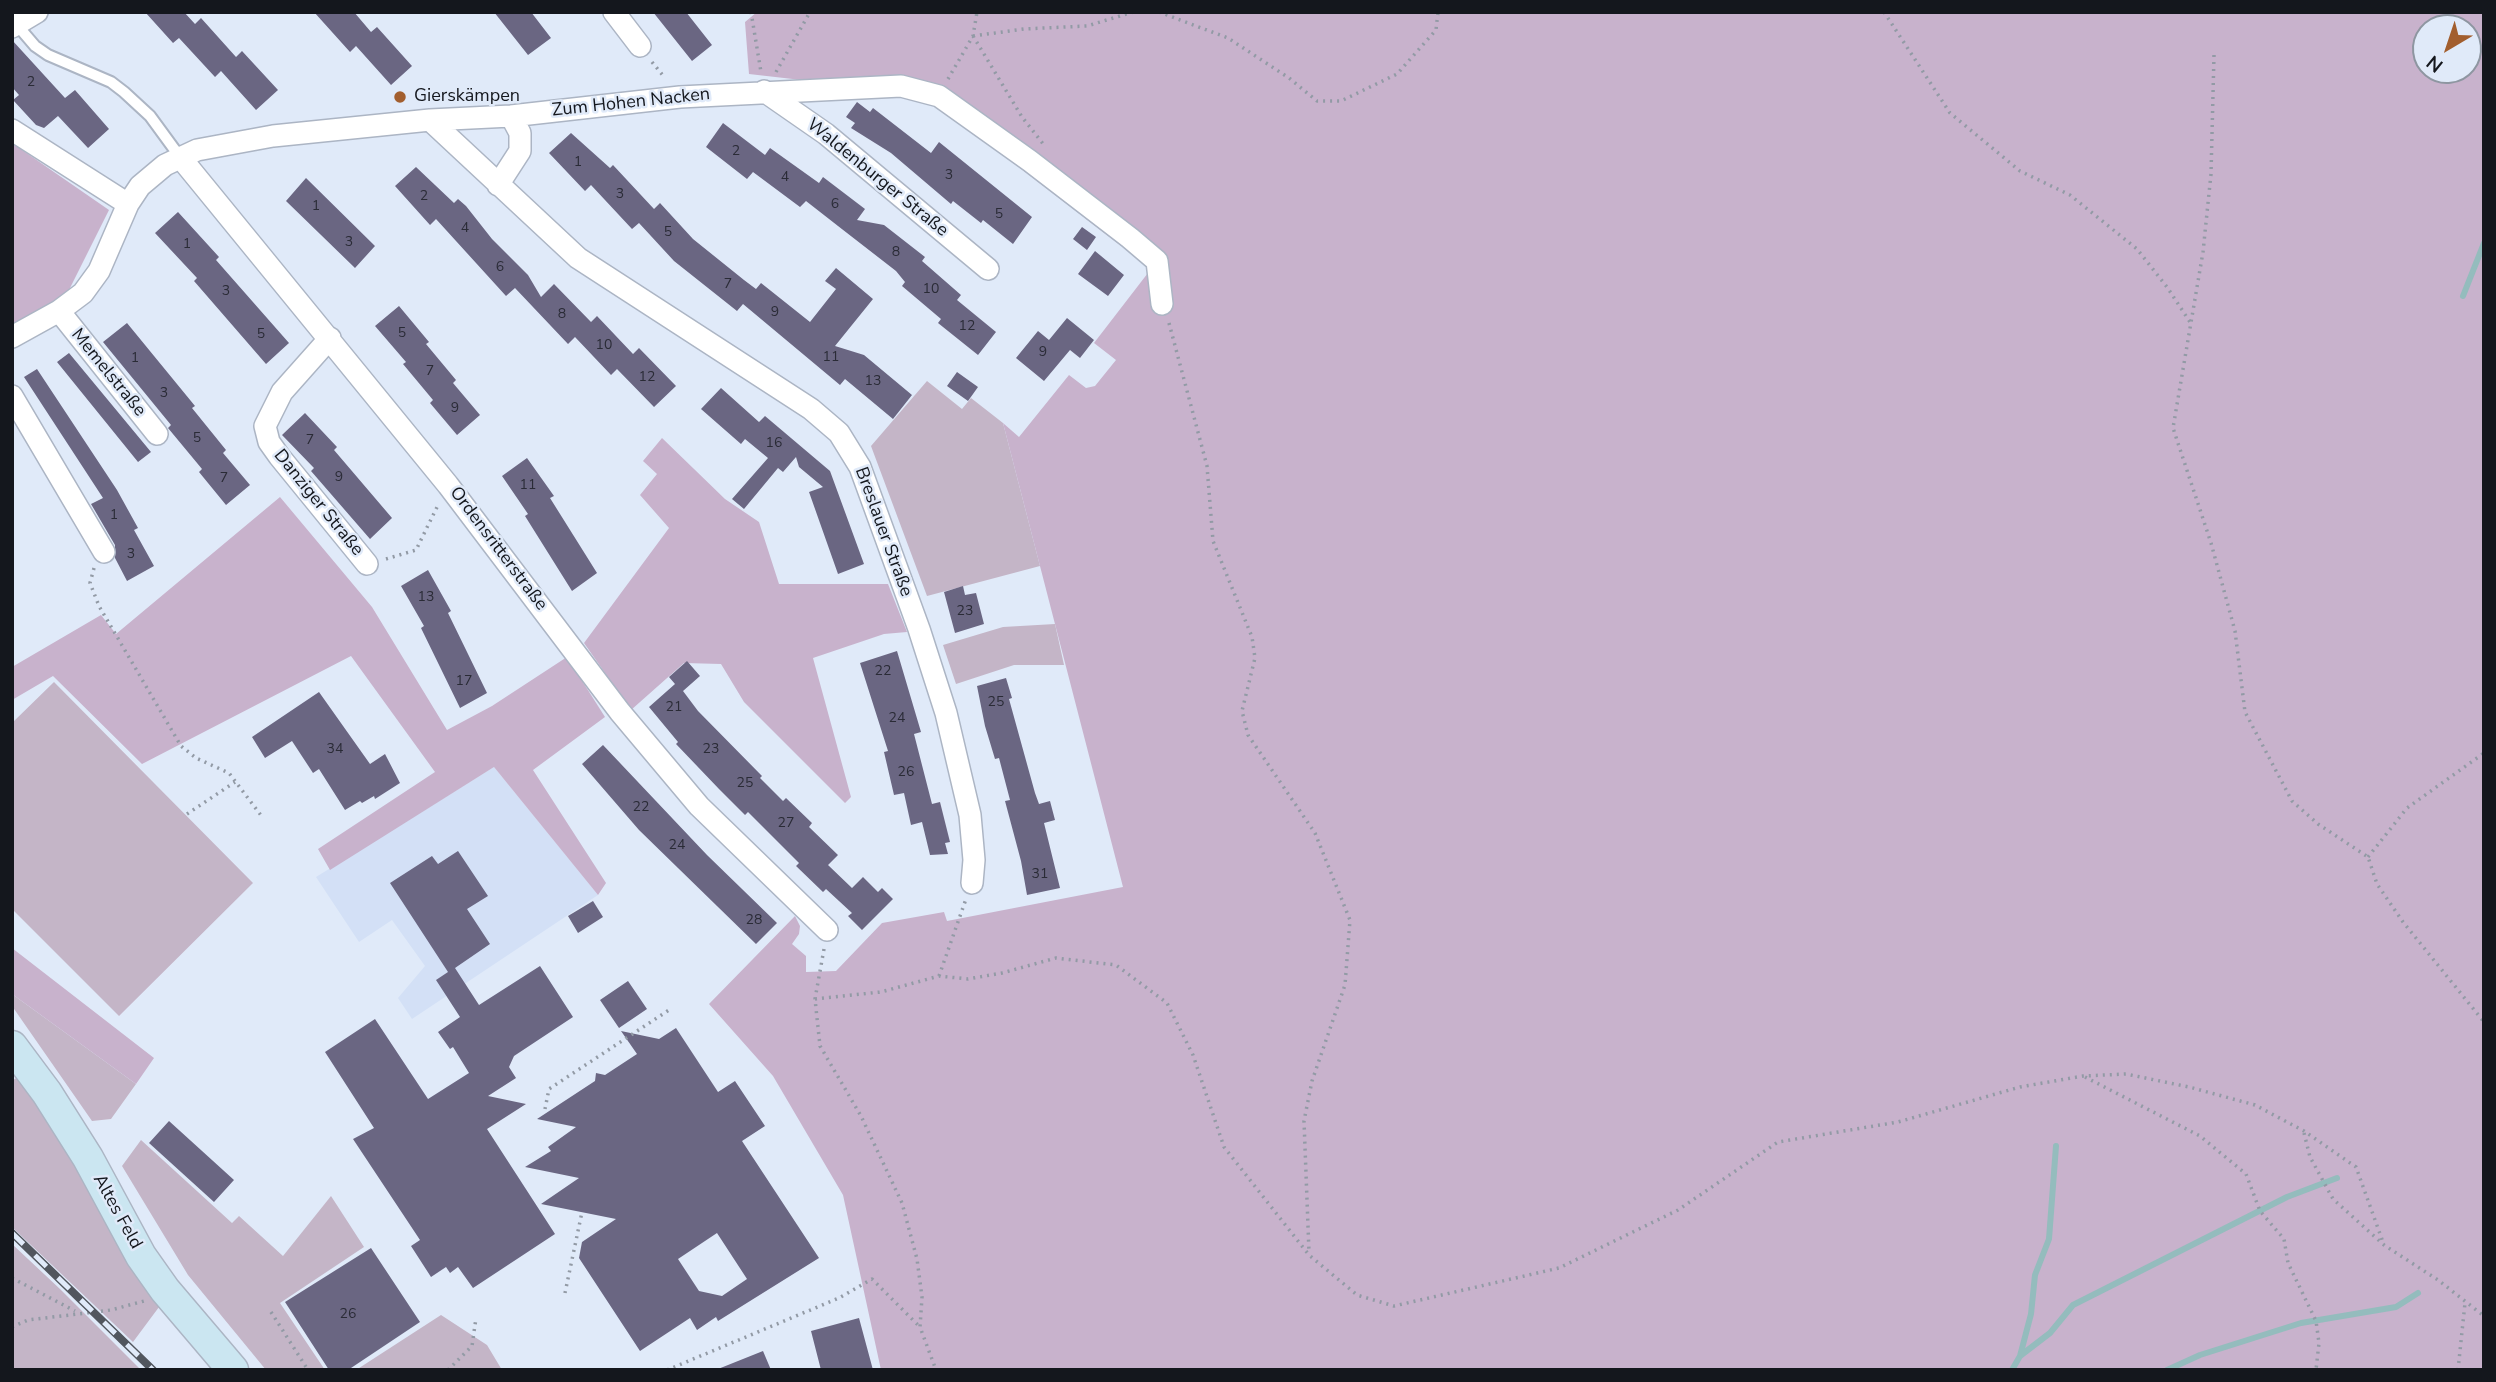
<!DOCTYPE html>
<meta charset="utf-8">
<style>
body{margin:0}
#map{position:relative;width:2496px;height:1382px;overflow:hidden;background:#e0eaf9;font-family:"Nunito Sans",sans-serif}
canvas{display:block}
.frame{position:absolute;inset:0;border:14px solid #14171d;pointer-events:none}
.north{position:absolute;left:2412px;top:14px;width:70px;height:70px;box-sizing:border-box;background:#e0eaf9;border:2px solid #8e96a1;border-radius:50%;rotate:219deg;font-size:19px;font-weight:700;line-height:28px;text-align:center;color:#14171d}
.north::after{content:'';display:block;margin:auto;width:24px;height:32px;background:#a25e2e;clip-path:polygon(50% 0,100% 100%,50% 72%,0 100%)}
</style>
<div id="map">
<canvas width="2496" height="1382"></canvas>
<div class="frame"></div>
<div class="north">N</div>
</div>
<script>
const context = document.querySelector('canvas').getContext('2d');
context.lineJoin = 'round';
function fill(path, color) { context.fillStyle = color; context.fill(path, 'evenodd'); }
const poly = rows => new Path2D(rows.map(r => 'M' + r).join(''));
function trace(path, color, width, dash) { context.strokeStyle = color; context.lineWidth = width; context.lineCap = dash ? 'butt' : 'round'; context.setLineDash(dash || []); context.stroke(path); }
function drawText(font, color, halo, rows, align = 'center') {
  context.font = font + ' "Nunito Sans",sans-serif'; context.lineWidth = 5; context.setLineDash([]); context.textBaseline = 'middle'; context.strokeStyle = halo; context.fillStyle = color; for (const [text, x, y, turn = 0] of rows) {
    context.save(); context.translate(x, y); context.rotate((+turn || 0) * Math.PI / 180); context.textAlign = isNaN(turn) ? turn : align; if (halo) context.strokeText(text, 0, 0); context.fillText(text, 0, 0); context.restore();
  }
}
fill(poly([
 [494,767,598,895,412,1019,398,998,425,966,392,920,359,942,316,877]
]), '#d3e0f6');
fill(poly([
 [927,381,962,409,971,398,1003,423,1040,566,927,596,871,446],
 [1055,624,1064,665,1014,665,956,684,943,645,1003,627],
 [54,682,253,883,119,1016,12,909,12,723],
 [12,994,136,1084,111,1119,92,1121,12,1006],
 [19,1076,78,1163,117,1245,159,1307,133,1342,12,1227,12,1081],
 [141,1140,232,1223,239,1216,283,1256,331,1196,364,1247,280,1303,325,1370,266,1370,188,1275,122,1166],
 [12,1244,60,1289,141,1370,12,1370],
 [441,1315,487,1345,502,1370,356,1370]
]), '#c4b5c7');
fill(poly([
 [757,12,2484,12,2484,1370,881,1370,843,1195,773,1076,709,1004,795,916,800,926,799,934,792,944,806,956,806,972,836,971,882,923,944,912,947,921,1123,887,1003,423,1019,437,1069,375,1086,388,1095,386,1116,360,1094,343,1151,269,924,94,749,74,745,22],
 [2426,28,2468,28,2468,70,2426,70],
 [12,143,109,210,64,300,12,333],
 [662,438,725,499,759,522,779,584,888,584,907,632,884,634,813,658,851,797,845,803,744,702,721,664,684,663,631,710,584,643,669,528,640,495,657,474,643,461],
 [280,497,372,607,447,730,492,706,567,657,605,717,533,770,606,883,598,895,494,767,330,870,318,849,435,772,351,656,142,764,53,676,12,700,12,667,101,615,116,634],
 [12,948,154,1058,136,1084,12,994]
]), '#c8b2cc');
trace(poly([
 [2463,296,2484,243],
 [2020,1356,2031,1314,2035,1275,2049,1239,2056,1146],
 [2012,1370,2020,1356,2050,1333,2073,1305,2287,1197,2337,1178],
 [2167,1370,2200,1355,2301,1323,2396,1307,2418,1293]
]), '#94bcbd', 6);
fill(poly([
 [145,12,184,12,195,24,201,18,236,57,242,51,278,90,256,110,221,71,215,77,179,38,173,43],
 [314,12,354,12,371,32,377,27,412,66,391,85,356,46,350,52],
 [494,12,531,12,551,38,528,55],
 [653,12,686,12,712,45,692,61],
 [12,40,65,98,75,90,109,129,88,148,58,116,44,128,36,125,13,100,19,95,12,87],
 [857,102,870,112,873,108,931,153,939,142,1032,217,1013,244,983,220,981,223,953,201,951,204,891,153,851,128,855,123,846,117],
 [723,123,765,155,770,148,819,183,823,177,865,209,857,220,884,225,925,257,922,261,961,295,957,300,996,332,978,355,938,323,941,319,902,286,905,282,896,271,838,226,806,201,800,207,753,172,747,179,706,147],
 [571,133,610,168,613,165,654,209,660,203,693,239,744,280,756,289,761,283,810,322,836,289,825,281,836,268,873,299,835,346,864,355,912,395,893,419,845,379,840,385,743,304,737,311,674,261,639,223,632,229,591,185,585,191,549,153],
 [416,167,454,203,458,199,466,206,492,239,528,275,541,297,554,284,591,322,597,316,633,354,639,348,676,386,654,407,617,369,611,375,575,337,568,344,515,288,506,296,436,219,430,225,395,186],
 [306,178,375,246,355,268,286,201],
 [178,212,219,257,216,260,289,343,266,364,194,281,197,278,155,233],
 [1082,227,1096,237,1087,250,1073,239],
 [1095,251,1124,275,1108,296,1078,274],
 [399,306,429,342,426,344,456,380,453,383,480,415,457,435,430,403,433,400,403,364,406,362,375,326],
 [1067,318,1094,340,1080,358,1070,350,1044,381,1016,358,1038,331,1049,340],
 [127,323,195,406,192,408,226,450,223,453,250,485,226,505,199,472,202,469,168,428,171,425,103,342],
 [69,353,151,452,138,462,57,362],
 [37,369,117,490,138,528,134,530,154,566,127,581,115,558,115,545,91,504,103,498,24,377],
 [957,372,978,387,968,401,947,386],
 [721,388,759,422,765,416,830,471,864,564,838,574,809,492,823,487,799,467,796,457,783,472,778,468,744,509,732,499,768,458,745,439,741,444,701,409],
 [305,413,337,447,334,450,392,518,370,539,311,471,314,468,282,435],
 [527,458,554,496,550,498,597,573,572,591,525,516,528,514,502,476],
 [428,570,451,611,448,613,487,693,460,708,421,628,424,626,401,586],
 [963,586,965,595,976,593,984,624,955,633,944,592],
 [897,651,921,732,914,734,932,804,940,802,950,842,945,843,948,854,930,855,922,822,911,825,904,793,894,795,884,752,888,751,860,663],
 [687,661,700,676,683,691,698,711,762,776,760,778,783,801,786,798,812,823,809,827,838,855,828,865,852,888,863,877,878,892,882,888,893,899,862,930,848,916,852,913,826,889,823,892,796,866,799,863,748,812,745,815,719,789,676,744,678,742,649,707,675,684,669,677],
 [1006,678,1012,698,1009,699,1035,793,1039,804,1050,801,1055,820,1044,823,1060,888,1027,895,1021,861,1005,801,1010,800,999,758,995,759,985,726,977,686],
 [319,692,370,764,385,754,400,783,375,799,374,796,362,803,360,801,345,810,319,769,313,773,292,741,265,758,252,737],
 [603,745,707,855,777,923,756,944,639,830,582,764],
 [458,851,488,896,467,909,490,944,455,968,479,1005,540,966,573,1017,514,1056,509,1067,516,1078,488,1096,526,1104,487,1129,555,1234,473,1288,458,1267,450,1273,446,1267,431,1277,411,1246,420,1240,353,1139,374,1128,325,1052,375,1019,428,1099,469,1073,453,1047,450,1049,438,1032,460,1017,436,980,448,972,390,883,432,856,438,864],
 [593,901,603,917,578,933,568,916],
 [628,981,647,1009,619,1028,600,1000],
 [676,1028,718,1092,735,1081,765,1126,742,1141,819,1258,718,1321,716,1317,697,1330,690,1318,640,1351,579,1258,582,1242,616,1219,541,1204,579,1178,525,1167,551,1151,548,1147,576,1127,537,1119,595,1081,596,1073,605,1075,637,1054,621,1031,659,1039],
 [717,1233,747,1279,722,1296,699,1291,678,1259],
 [169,1121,234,1180,214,1202,149,1143],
 [371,1248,420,1322,348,1370,329,1370,285,1302],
 [859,1318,873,1370,821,1370,811,1331],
 [763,1351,771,1370,718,1370,718,1369]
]), '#6a6682');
const service = poly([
 [17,25,35,46,48,55,111,82,124,92,150,116,180,157]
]);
const minor = poly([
 [614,12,640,46],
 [12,27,37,12],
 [764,91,826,134,988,269],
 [430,120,578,258,811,409,839,433,860,467,919,629,946,713,970,815,974,860,972,883],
 [12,130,128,204],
 [180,157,448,485,620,712,699,806,827,930],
 [498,185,520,151,520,133,511,116],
 [59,311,157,434],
 [12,337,59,311,83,293,99,271,128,204,140,186,165,165,197,150,273,136,430,120,511,116,680,97,901,86,939,96,1030,161,1130,238,1157,261,1162,304],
 [330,338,282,392,265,426,269,442,279,456,367,564],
 [12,396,104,552]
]);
const secondary = poly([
 [12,1046,47,1093,88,1158,141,1256,165,1290,233,1370]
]);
trace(service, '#acb5c4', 14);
trace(minor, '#acb5c4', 24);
trace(secondary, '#acb5c4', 33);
trace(poly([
 [751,12,761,72],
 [1159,12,1228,38,1289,78,1317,101,1341,101,1397,74,1436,30,1438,12],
 [1884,12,1950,113,2020,171,2070,195,2137,249,2167,287,2190,322],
 [973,36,1022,117,1044,145],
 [973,36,1024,29,1087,26,1133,12],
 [2214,55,2211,174,2203,252,2173,428,2211,543,2235,631,2245,712,2292,801,2318,824,2368,857,2377,884,2403,922,2484,1022],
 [652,62,665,78],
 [776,72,810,12],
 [948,79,973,36,977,12],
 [1169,323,1207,466,1213,541,1252,637,1255,658,1242,711,1248,735,1315,833,1350,920,1345,985,1312,1081,1304,1121,1309,1252],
 [386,559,416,550,439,503],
 [94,568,90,583,99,606,181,746,196,758,229,773,263,818],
 [187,814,235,782],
 [2368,857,2407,808,2484,753],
 [824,949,815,999,820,1046,861,1116,902,1203,917,1259,922,1297,920,1327,936,1370],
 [939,976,966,899],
 [815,999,881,992,939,976,968,979,1002,973,1056,958,1116,965,1167,1003,1193,1055,1224,1147,1309,1255,1357,1295,1394,1306,1559,1268,1678,1210,1778,1142,1898,1122,2020,1087,2083,1076,2126,1074,2189,1087,2255,1105,2304,1131,2356,1167,2384,1245],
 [2085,1077,2200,1136,2246,1174,2260,1211,2284,1239,2288,1263,2316,1321,2319,1343,2316,1370],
 [545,1109,549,1089,672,1008],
 [2304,1133,2310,1157,2333,1199,2384,1245,2438,1280,2484,1316],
 [12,1278,75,1311],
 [565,1293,582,1212],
 [271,1312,308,1370],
 [12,1327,28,1320,111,1310,144,1301],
 [448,1370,472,1346,476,1318],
 [667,1370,839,1298,872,1279,920,1327],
 [2458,1370,2465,1303]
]), '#929aa5', 3.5, [2, 5]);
trace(service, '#fff', 10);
trace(minor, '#fff', 21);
trace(secondary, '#cbe6f1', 30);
const rail = poly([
 [12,1233,153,1370]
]);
trace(rail, '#51565e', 8);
trace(rail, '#e0eaf9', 5, [16]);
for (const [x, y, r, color] of [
 [400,97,7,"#a25e2e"]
]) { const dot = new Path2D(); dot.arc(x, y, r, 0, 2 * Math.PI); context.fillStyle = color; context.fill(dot); trace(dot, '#e0eaf9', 2.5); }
drawText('14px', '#2a2b36', null, [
 ["2",31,83],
 ["2",736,152],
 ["1",578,163],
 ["3",949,176],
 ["4",785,178],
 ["3",620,195],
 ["2",424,197],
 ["6",835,205],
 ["1",316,207],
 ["5",999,215],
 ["4",465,229],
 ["5",668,233],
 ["3",349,243],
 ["1",187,245],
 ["8",896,253],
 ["6",500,268],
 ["7",728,285],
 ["10",931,290],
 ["3",226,292],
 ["9",775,313],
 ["8",562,315],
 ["12",967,327],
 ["5",402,334],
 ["5",261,335],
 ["10",604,346],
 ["9",1043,353],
 ["11",831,358],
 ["1",135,359],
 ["7",430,372],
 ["12",647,378],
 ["13",873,382],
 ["3",164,394],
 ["9",455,409],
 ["5",197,439],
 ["7",310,441],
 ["16",774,444],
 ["9",339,478],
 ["7",224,479],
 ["11",528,486],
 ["1",114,516],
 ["3",131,555],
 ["13",426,598],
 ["23",965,612],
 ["22",883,672],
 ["17",464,682],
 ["25",996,703],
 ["21",674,708],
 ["24",897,719],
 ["34",335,750],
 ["23",711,750],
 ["26",906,773],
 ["25",745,784],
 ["22",641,808],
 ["27",786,824],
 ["24",677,846],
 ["31",1040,875],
 ["28",754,921],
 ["26",348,1315]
]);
drawText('18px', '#14171d', '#e0eaf9', [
 ["Gierskämpen",414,97]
], 'left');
drawText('18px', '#14171d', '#e0eaf9', [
 ["Zum Hohen Nacken",631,103,-6],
 ["Waldenburger Straße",877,178,39],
 ["Memelstraße",108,373,51],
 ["Danziger Straße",318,503,51],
 ["Breslauer Straße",883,532,70],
 ["Ordensritterstraße",498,549,53],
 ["Altes Feld",117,1212,61]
]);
</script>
